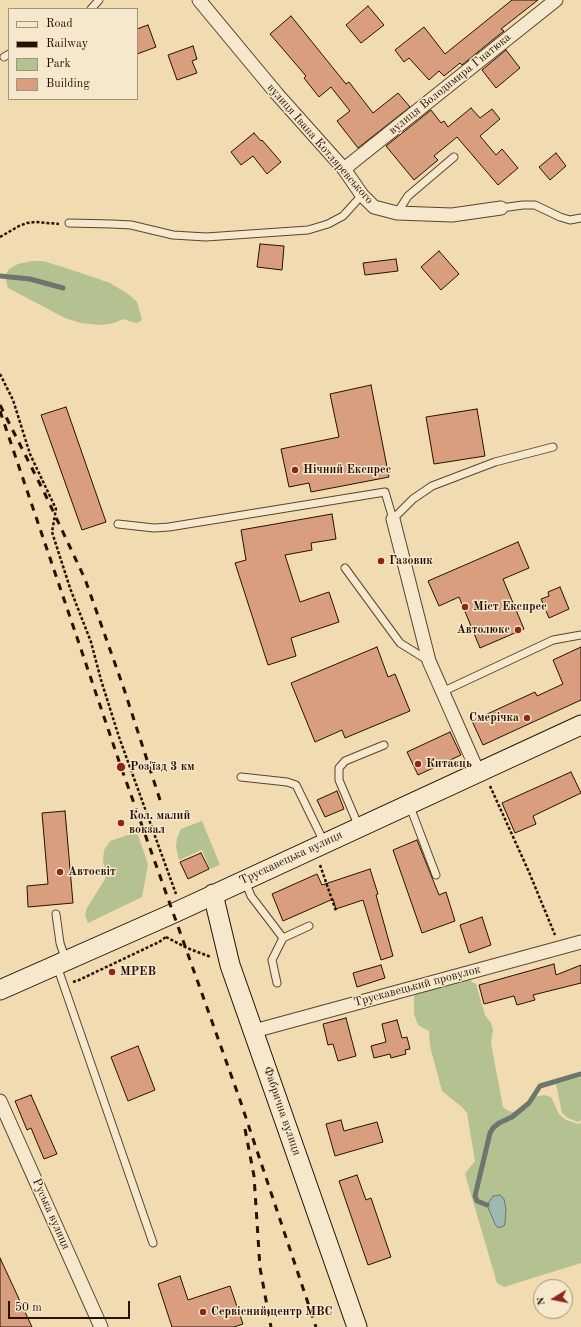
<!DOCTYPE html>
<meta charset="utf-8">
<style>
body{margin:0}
#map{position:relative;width:581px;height:1327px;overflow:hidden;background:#f1dbb1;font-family:"Old Standard TT",serif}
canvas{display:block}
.legend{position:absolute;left:8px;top:8px;width:130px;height:92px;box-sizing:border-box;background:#f6e8cc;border:1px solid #a3927c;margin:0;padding:5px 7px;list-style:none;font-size:12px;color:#271104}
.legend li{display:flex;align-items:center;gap:8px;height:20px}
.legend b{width:20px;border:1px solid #a3927c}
.north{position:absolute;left:533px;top:1279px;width:40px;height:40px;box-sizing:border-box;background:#f6e8cc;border:1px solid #a3927c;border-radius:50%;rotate:260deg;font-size:11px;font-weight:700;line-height:16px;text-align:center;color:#271104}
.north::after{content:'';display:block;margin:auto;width:14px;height:18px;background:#8f2418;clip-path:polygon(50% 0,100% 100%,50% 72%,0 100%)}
.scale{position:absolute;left:8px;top:1301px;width:122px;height:18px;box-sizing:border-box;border:2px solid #271104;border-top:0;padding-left:5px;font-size:12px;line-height:14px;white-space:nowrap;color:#271104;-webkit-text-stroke:3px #f6e8cc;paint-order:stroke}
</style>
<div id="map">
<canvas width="581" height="1327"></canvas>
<ul class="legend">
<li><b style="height:5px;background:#f6e8cc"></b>Road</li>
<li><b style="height:5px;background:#271104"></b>Railway</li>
<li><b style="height:11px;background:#b4c190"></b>Park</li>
<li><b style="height:11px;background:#d89e7e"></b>Building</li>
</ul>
<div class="north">N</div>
<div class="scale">50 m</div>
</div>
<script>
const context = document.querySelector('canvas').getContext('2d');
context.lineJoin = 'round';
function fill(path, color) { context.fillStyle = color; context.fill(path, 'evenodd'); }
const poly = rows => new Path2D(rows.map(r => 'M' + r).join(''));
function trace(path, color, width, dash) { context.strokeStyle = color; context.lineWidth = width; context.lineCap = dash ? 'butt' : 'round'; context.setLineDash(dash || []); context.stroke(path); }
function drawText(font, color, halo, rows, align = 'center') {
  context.font = font + ' "Old Standard TT",serif'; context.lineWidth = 3; context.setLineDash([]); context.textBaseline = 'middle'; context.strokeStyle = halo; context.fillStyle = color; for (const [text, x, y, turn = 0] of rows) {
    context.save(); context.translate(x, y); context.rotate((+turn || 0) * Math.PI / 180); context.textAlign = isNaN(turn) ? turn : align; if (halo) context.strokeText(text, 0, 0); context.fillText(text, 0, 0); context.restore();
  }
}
fill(poly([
 [32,261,43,261,69,269,110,283,128,294,137,302,142,319,140,322,136,323,123,319,114,323,100,325,81,323,65,318,8,288,5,276,9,269,18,264],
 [202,821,220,865,210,869,202,850,179,860,176,847,177,838,181,829],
 [131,834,138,835,148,864,142,897,88,923,85,915,87,908,105,879,106,871,103,862,104,850,110,841],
 [464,980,469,980,476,984,485,1015,491,1023,493,1030,491,1043,503,1107,508,1111,518,1113,529,1103,534,1097,544,1095,551,1097,559,1114,566,1120,578,1124,581,1123,581,1263,504,1287,497,1283,465,1174,475,1161,467,1113,462,1107,442,1091,430,1046,429,1031,418,1025,414,1014,414,996,418,993],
 [581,1077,581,1120,578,1122,568,1118,562,1113,556,1084]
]), '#b4c190');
const water = poly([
 [500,1195,504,1199,506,1209,505,1223,504,1226,498,1228,495,1224,487,1205,493,1196,500,1195]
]);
fill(water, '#9cbab2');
trace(water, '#6d766c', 1);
trace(poly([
 [0,276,30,279,63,288],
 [487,1205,477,1201,475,1196,490,1133,493,1128,499,1123,512,1117,529,1103,540,1086,581,1074]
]), '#6d766c', 5);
const building = poly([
 [512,0,538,0,501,29,504,31,495,38,462,65,460,63,444,76,439,71,429,80,409,58,404,62,395,50,424,27,445,54,512,0],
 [368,6,384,25,361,43,346,25,368,6],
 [291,16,346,84,349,82,373,113,398,93,410,107,358,148,337,121,350,111,331,87,319,97,304,78,306,76,270,34,291,16],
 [148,25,156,47,137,54,137,29,148,25],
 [193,46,197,59,192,61,197,73,177,80,168,55,193,46],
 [506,50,520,68,496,88,482,70,506,50],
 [471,108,480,118,492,109,500,119,480,136,496,155,502,149,518,168,498,185,457,137,434,156,438,160,414,180,386,146,431,110,441,123,444,121,448,127,471,108],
 [254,133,261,141,262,140,281,162,267,174,253,156,241,165,231,152,254,133],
 [556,153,566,166,550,180,539,167,556,153],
 [260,244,284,246,282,270,257,267,260,244],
 [439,251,459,274,441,290,421,267,439,251],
 [396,259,398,271,365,275,363,263,396,259],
 [371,385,389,477,311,492,309,483,289,487,281,449,339,437,330,394,371,385],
 [66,407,106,522,82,530,41,415,66,407],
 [477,409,485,456,434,464,426,417,477,409],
 [332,514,336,539,311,543,312,550,285,555,300,602,329,592,339,622,291,638,296,656,268,665,235,563,246,560,241,530,332,514],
 [518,542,529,568,503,579,524,629,480,648,459,597,439,606,428,581,518,542],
 [560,587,569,609,549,618,541,599,549,596,548,592,560,587],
 [377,647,388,677,395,674,410,711,345,738,342,730,315,742,291,683,377,647],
 [581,647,581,700,483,745,472,721,535,692,537,696,563,684,553,660,581,647],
 [450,732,461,755,418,775,407,752,450,732],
 [571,772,581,793,533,816,536,824,515,833,502,803,571,772],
 [337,791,344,809,325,817,317,800,337,791],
 [65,811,73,903,28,907,27,886,48,884,42,813,65,811],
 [417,840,439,895,446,892,455,921,422,933,393,850,417,840],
 [201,853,209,869,188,879,180,862,201,853],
 [370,869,378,894,376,895,393,956,381,960,363,900,336,909,333,899,283,921,272,894,317,874,322,885,370,869],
 [482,917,491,945,469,953,460,925,482,917],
 [554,964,556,975,581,965,581,983,533,995,535,1000,517,1005,514,996,484,1004,479,985,554,964],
 [381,965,385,978,357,987,353,973,381,965],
 [346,1018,356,1056,338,1061,333,1044,328,1045,323,1024,346,1018],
 [397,1020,402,1038,407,1037,410,1049,405,1050,406,1054,391,1058,390,1054,374,1058,371,1046,386,1042,382,1024,397,1020],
 [138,1046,155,1090,128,1101,111,1057,138,1046],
 [31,1095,57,1154,44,1159,31,1128,27,1130,15,1101,31,1095],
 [341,1120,344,1131,377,1122,383,1142,335,1156,326,1124,341,1120],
 [357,1175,366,1200,371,1198,391,1257,368,1265,339,1181,357,1175],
 [0,1258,32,1327,0,1327,0,1258],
 [180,1276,188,1300,230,1286,243,1324,234,1327,172,1327,158,1284,180,1276]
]);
fill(building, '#d89e7e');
trace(building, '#271104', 1);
const lane = poly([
 [91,9,99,0],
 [4,57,9,54],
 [501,208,523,205,535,205,560,217,570,220,581,218],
 [397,213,408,196,454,157],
 [69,223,112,224,131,225,173,235,206,237,308,230,328,224,343,216,362,195],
 [118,524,154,528,169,527,385,492,393,519,413,499,432,486,495,462,553,447],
 [345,568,400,643,429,661],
 [442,692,553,640,581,635],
 [241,777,287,782,296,785,324,842],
 [409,804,436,875],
 [359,827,339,780,339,768,345,761,384,745],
 [245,881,251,896,283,938,309,926],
 [56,914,60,943,66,961],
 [57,966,153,1243],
 [277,983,272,960,283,938]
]);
const street = poly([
 [199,0,277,94,344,169,362,195,374,207,397,213,452,215,501,208],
 [344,169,556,0],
 [393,519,429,661,478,772],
 [254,1031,581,942],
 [0,1101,101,1327]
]);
const secondary = poly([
 [213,894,230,965,357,1327],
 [0,990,174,913,581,725]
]);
trace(lane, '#5a442f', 9);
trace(street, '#5a442f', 15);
trace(secondary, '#271104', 21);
trace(poly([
 [0,237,19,226,27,223,35,222,59,224],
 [0,374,13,400,30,454,56,509,52,532,70,588,91,642,101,680,119,737,176,894],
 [490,786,529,872,555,935],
 [320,865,336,911],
 [166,937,187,948,211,957],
 [73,982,79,980,159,942,166,937]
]), '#271104', 2.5, [3, 2]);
trace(lane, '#f6e8cc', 7);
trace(street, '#f6e8cc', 13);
trace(secondary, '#f6e8cc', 19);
trace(poly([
 [0,405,45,494,85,579,124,689,161,803],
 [0,411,121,767,240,1100,316,1327],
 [245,1129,254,1176,260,1268,271,1327]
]), '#271104', 3, [7, 7]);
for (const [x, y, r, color] of [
 [295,470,4,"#8f2418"],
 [381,561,4,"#8f2418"],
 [465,607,4,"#8f2418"],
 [518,630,4,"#8f2418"],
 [527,718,4,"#8f2418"],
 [418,764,4,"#8f2418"],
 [121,767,5,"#8f2418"],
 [121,823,4,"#8f2418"],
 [60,872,4,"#8f2418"],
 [112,972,4,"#8f2418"],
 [203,1312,4,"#8f2418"]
]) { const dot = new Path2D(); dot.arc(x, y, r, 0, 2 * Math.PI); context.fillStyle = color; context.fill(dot); trace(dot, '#f6e8cc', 1.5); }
drawText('12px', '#271104', '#f6e8cc', [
 ["вулиця Володимира Гнатюка",450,84,-39],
 ["вулиця Івана Котляревського",320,144,49],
 ["Трускавецька вулиця",291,858,-25],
 ["Трускавецький провулок",417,986,-15],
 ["Фабрична вулиця",282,1111,71],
 ["Руська вулиця",51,1214,66]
]);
drawText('bold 12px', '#271104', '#f6e8cc', [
 ["Нічний Експрес",303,470],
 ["Газовик",389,561],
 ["Міст Експрес",473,607],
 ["Автолюкс",510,630,"right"],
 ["Смерічка",519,718,"right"],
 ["Китаєць",426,764],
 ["Роз'їзд 3 км",130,767],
 ["Кол. малий",129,816],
 ["вокзал",129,830],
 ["Автосвіт",68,872],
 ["МРЕВ",120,972],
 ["Сервісний центр МВС",211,1312]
], 'left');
</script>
